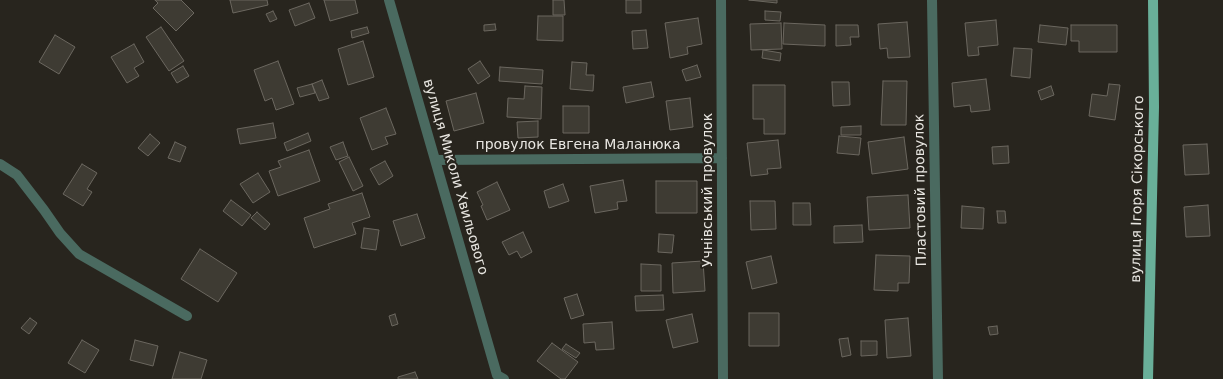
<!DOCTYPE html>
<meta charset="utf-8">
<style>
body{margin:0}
canvas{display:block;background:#28251e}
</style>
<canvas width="1223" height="379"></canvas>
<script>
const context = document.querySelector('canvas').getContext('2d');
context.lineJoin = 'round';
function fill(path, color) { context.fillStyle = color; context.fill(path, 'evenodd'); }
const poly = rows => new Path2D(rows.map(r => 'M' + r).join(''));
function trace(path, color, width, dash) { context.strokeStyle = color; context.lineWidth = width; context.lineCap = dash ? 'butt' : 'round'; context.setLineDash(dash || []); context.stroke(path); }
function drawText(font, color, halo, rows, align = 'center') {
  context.font = font + ' "DejaVu Sans",sans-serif'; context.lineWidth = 4; context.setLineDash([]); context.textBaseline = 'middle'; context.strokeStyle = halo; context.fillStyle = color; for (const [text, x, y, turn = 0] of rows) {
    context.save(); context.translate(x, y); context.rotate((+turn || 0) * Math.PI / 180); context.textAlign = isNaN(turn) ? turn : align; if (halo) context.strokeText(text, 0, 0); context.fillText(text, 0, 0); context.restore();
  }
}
const building = poly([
 [155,0,181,0,194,13,176,31,153,8,158,3,155,0],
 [230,0,267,0,268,5,233,13,230,0],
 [324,0,355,0,358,13,330,21,324,0],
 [553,0,564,0,565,15,553,15,553,0],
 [626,0,641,0,641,13,626,13,626,0],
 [749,0,777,0,777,3,749,0],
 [309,3,315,18,295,26,289,10,309,3],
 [273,11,277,19,270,22,266,14,273,11],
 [765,11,781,12,780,21,765,20,765,11],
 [538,16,563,16,563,41,537,40,538,16],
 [698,18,702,44,687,47,688,54,670,58,665,23,698,18],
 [996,20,998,45,978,47,979,55,968,56,965,23,996,20],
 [907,22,910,57,888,58,887,48,880,49,878,24,907,22],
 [781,23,782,49,751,50,750,24,781,23],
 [784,23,825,25,825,46,783,44,784,23],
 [495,24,496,30,484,31,484,25,495,24],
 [836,25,858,25,859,37,850,37,851,45,836,46,836,25],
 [1040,25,1068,28,1066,45,1038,42,1040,25],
 [1071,25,1117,25,1117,52,1079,52,1079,41,1071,41,1071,25],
 [161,27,184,61,169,71,146,37,161,27],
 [367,27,369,33,352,38,351,31,367,27],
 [646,30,648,48,633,49,632,31,646,30],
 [55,35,75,47,59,74,39,62,55,35],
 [363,41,374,77,348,85,338,49,363,41],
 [134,44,144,62,134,68,139,76,127,83,111,57,134,44],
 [1014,48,1032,49,1030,78,1011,76,1014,48],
 [763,50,781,53,780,61,762,58,763,50],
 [278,61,294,104,276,110,272,98,265,101,254,70,278,61],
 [480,61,490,76,478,84,468,69,480,61],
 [572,62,587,63,586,75,594,75,593,91,570,89,572,62],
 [697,65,701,77,686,81,682,70,697,65],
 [183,66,189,76,177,83,171,73,183,66],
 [500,67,543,70,542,84,499,81,500,67],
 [986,79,990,110,971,112,970,105,954,107,952,83,986,79],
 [322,80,329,98,319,101,312,84,322,80],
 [883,81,907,81,906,125,881,125,883,81],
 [651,82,654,97,626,103,623,87,651,82],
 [832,82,849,82,850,105,833,106,832,82],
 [312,84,315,93,300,97,297,88,312,84],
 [1109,84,1120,85,1115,120,1089,116,1092,94,1107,96,1109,84],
 [753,85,785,85,785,134,764,134,764,119,753,119,753,85],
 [525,86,542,87,541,119,507,117,508,98,524,99,525,86],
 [1051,86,1054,95,1041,100,1038,91,1051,86],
 [476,93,484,123,454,131,446,101,476,93],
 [690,98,693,127,670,130,666,101,690,98],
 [563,106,589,106,589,133,563,133,563,106],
 [386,108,396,134,385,137,388,144,372,150,360,118,386,108],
 [538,121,538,137,518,138,517,122,538,121],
 [273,123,276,138,240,144,237,129,273,123],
 [861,126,861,135,841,135,841,127,861,126],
 [308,133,311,141,287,151,284,143,308,133],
 [150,134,160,143,148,156,138,148,150,134],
 [839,136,861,138,859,155,837,153,839,136],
 [904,137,908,169,872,174,868,142,904,137],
 [778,140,781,168,767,169,768,174,751,176,747,143,778,140],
 [175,142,186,147,180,162,168,158,175,142],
 [343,142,348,156,336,160,330,147,343,142],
 [1207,144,1209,174,1185,175,1183,145,1207,144],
 [1008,146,1009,163,993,164,992,147,1008,146],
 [309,150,320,181,278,196,269,171,281,167,278,161,309,150],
 [349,157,363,186,353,191,339,162,349,157],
 [385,161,393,176,379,185,370,169,385,161],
 [82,164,97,173,87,189,92,192,83,206,63,194,82,164],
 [258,173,270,192,253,203,240,184,258,173],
 [623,180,627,201,617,202,618,209,595,213,590,186,623,180],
 [656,181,697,181,697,213,656,213,656,181],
 [497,182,510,210,487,220,481,206,483,205,477,192,497,182],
 [563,184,569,201,549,208,544,191,563,184],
 [362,193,370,217,352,223,356,234,314,248,304,218,330,209,328,204,362,193],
 [908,195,910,228,869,230,867,197,908,195],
 [231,200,251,215,242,226,223,211,231,200],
 [750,201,775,201,776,229,751,230,750,201],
 [793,203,810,203,811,225,793,225,793,203],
 [1208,205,1210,236,1186,237,1184,207,1208,205],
 [962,206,984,208,983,229,961,228,962,206],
 [997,211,1005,211,1006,223,998,223,997,211],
 [257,212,270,224,265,230,251,218,257,212],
 [417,214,425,238,401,246,393,221,417,214],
 [862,225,863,242,834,243,834,226,862,225],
 [364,228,379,230,376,250,361,248,364,228],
 [523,232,532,252,521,258,517,251,509,255,502,242,523,232],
 [659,234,674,235,672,253,658,252,659,234],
 [200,249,237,273,218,302,181,279,200,249],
 [876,255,910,256,909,283,898,283,898,291,874,290,876,255],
 [771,256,777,283,752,289,746,262,771,256],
 [703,261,705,291,673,293,672,263,703,261],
 [641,264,661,265,661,291,641,291,641,264],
 [577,294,584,315,571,319,564,298,577,294],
 [663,295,664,310,636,311,635,296,663,295],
 [749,313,779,313,779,346,749,346,749,313],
 [395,314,398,324,392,326,389,316,395,314],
 [692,314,698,342,673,348,666,320,692,314],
 [30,318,37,323,29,334,21,328,30,318],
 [908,318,911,356,887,358,885,320,908,318],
 [612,322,614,349,596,350,595,342,584,343,583,324,612,322],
 [997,326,998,334,990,335,988,327,997,326],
 [848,338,851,355,842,357,839,339,848,338],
 [82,340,99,350,85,373,68,363,82,340],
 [135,340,158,346,153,366,130,360,135,340],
 [861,341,877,341,877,355,861,356,861,341],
 [552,343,578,362,565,379,561,379,537,361,552,343],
 [566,344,580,353,576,358,562,349,566,344],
 [180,352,207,360,201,379,172,379,180,352],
 [415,372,418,379,398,379,398,377,415,372]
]);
fill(building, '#3e3b33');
trace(building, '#6b675f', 1);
trace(poly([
 [389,0,497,375,504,379],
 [721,0,723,379],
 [932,0,938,379],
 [435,160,722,158],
 [0,164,17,175,44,210,60,233,79,254,187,316]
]), '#4a6a60', 10);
trace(poly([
 [1148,379,1154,107,1153,0]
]), '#69af99', 10);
drawText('14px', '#e8e6e1', '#28251e', [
 ["провулок Евгена Маланюка",578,145],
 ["вулиця Миколи Хвильового",455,177,74],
 ["вулиця Ігоря Сікорського",1138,189,-89],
 ["Учнівський провулок",708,190,-90],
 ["Пластовий провулок",921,190,-91]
]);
</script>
